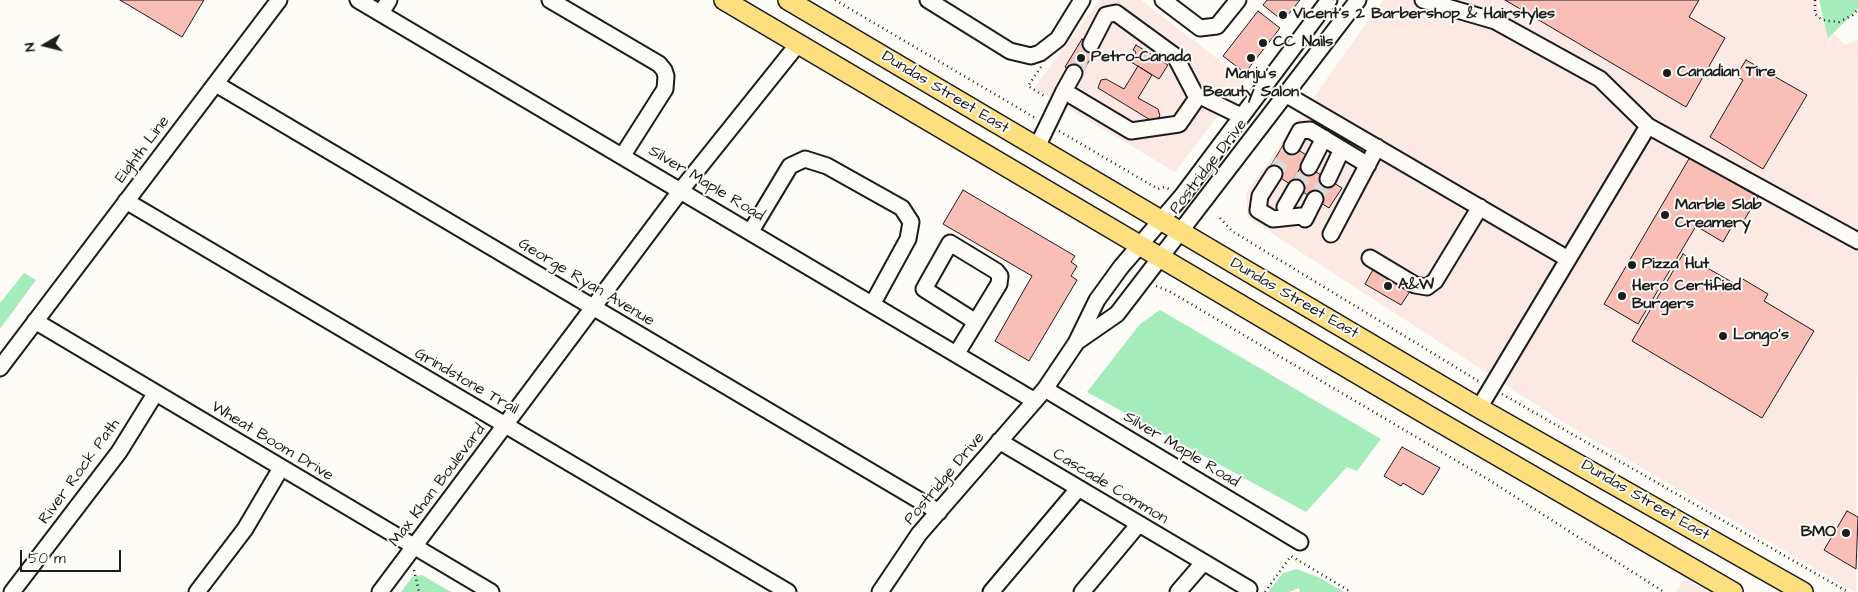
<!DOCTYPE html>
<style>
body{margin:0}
#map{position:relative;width:1858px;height:592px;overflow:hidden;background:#fdfcf7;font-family:"Architects Daughter",sans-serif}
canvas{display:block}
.north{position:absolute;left:20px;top:20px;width:50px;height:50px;-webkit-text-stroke:4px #fdfcf7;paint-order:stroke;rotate:262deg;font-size:14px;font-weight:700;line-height:20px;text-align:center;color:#1c1c1c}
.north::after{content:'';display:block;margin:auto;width:18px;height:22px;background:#1c1c1c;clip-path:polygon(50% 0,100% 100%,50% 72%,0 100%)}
.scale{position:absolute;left:20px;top:550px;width:101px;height:22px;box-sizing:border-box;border:2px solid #1c1c1c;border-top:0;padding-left:6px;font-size:15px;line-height:18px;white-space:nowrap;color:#1c1c1c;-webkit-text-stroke:4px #fdfcf7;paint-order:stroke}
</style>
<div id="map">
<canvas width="1858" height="592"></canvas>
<div class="north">N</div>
<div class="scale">50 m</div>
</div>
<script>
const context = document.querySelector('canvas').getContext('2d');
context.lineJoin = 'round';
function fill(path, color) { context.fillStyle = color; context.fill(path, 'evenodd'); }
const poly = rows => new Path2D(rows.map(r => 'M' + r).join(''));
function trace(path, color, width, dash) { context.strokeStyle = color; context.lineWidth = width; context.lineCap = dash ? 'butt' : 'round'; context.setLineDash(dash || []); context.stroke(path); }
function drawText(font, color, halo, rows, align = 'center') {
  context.font = font + ' "Architects Daughter",sans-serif'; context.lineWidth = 4; context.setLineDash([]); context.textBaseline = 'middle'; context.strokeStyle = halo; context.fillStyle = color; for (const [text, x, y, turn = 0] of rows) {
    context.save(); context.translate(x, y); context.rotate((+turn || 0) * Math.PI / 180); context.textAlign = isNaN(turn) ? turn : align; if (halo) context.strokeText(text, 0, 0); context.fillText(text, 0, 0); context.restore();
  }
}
fill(poly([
 [1100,0,1141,0,1245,80,1175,172,1034,88],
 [1383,0,1817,0,1820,20,1845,45,1858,39,1856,592,1566,424,1248,218,1246,193],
 [1685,579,1708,592,1676,592]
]), '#fce9e3');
fill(poly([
 [1819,0,1858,0,1858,9,1828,38],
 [24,273,36,280,0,329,0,303],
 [1160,310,1381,439,1357,471,1347,467,1306,512,1087,392,1140,324],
 [1297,569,1320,578,1344,592,1300,592,1299,588,1289,592,1268,592,1283,573],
 [422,575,451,592,401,592,412,577]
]), '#a4ecba');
const building = poly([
 [120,0,204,0,182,37,120,0],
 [1267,0,1300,0,1283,21,1263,5,1267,0],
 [1505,0,1699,0,1689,17,1725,38,1686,107,1505,0],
 [1258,11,1280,28,1245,73,1223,56,1258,11],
 [1082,39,1097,48,1080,76,1065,67,1082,39],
 [1136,45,1168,65,1159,79,1131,62,1136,52,1133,50,1136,45],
 [1746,60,1807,95,1763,169,1710,137,1743,80,1736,76,1746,60],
 [1138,66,1152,75,1138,98,1158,109,1160,116,1155,121,1152,121,1098,88,1101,80,1106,79,1124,89,1138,66],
 [1285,142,1308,156,1290,184,1268,170,1285,142],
 [1690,157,1758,197,1743,222,1736,219,1723,242,1696,226,1638,324,1604,304,1690,157],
 [1303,164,1342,188,1329,208,1290,184,1303,164],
 [963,190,1075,256,1071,262,1077,266,1071,276,1077,280,1029,361,995,341,1032,276,943,224,963,190],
 [1683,254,1737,285,1741,278,1768,294,1764,301,1814,331,1762,418,1632,341,1683,254],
 [1375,266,1412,288,1401,305,1365,284,1375,266],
 [1402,447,1440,468,1423,495,1403,483,1401,486,1384,476,1402,447],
 [1847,511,1858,517,1856,569,1824,550,1847,511]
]);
fill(building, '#f9beb5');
trace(building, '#1c1c1c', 1);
trace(poly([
 [1074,73,1091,44],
 [1274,174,1292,146],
 [1296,188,1309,167],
 [1315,199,1328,179]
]), '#dbdad6', 15, [15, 8]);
const minor = poly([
 [358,0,1035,401],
 [550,0,659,64,664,70,666,76,665,89,623,155],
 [928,0,1010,51,1031,56,1040,53,1058,39,1082,0],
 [1163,0,1200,28,1217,26,1238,0],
 [1423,0,1495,21,1600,79,1648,126,1858,241],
 [381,13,389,0],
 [1091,44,1106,15,1116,13,1175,56,1197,98],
 [216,84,939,512],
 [1064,91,1074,73],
 [1287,95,1568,259],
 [1292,146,1300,131,1310,130,1368,165],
 [1037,147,1064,91,1131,131,1179,124,1197,98,1202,97,1241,116],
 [1309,167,1324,138],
 [1274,174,1260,196,1258,210,1273,219,1301,216],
 [1328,179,1342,149],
 [126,201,788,592],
 [1285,207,1296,188],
 [1305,219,1315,199],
 [751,231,790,166,805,159,827,166,902,208,911,222,908,239,873,303],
 [1331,234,1377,147],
 [1370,258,1415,285,1427,287,1435,281,1480,207],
 [35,321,491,592],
 [1078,341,1117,314,1358,0],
 [957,353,999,284,1000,276,996,271,950,243,924,289,976,322],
 [0,368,279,0],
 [1045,389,1300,542],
 [1479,408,1648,126],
 [999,441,1249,589],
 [12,592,119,452,155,394],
 [197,592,245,529,281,468],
 [380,592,681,190,798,44],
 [880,592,919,534,1045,389,1076,343,1097,300,1121,267,1182,196,1329,0],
 [991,592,1078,489],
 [1082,592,1138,525],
 [1178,592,1203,563]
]);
const major = poly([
 [724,0,1429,416,1733,592],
 [788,0,1479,408,1803,592]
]);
trace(minor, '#1c1c1c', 19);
trace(major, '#1c1c1c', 22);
trace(poly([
 [835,0,1037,119],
 [1815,0,1815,14,1822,20,1839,22,1853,15,1858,9],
 [1041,67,1028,86,1046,97],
 [1059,131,1158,189,1165,187,1169,189],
 [1220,218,1232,231,1480,382],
 [1156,286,1169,291,1489,480,1664,592],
 [1502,394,1848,592],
 [414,570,419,592],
 [1265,592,1291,556,1351,592]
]), '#1c1c1c', 2.5, [1, 4]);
trace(minor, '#fdfcf7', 15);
trace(major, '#fedf80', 19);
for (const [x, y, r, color] of [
 [1283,15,5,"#1c1c1c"],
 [1263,43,5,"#1c1c1c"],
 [1081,58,5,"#1c1c1c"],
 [1251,58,5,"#1c1c1c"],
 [1667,73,5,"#1c1c1c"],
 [1665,215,5,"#1c1c1c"],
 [1632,265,5,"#1c1c1c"],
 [1388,286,5,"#1c1c1c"],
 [1622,296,5,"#1c1c1c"],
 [1723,336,5,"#1c1c1c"],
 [1846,533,5,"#1c1c1c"]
]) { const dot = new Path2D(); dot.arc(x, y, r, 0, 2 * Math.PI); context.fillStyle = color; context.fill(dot); trace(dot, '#fdfcf7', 2); }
drawText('bold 16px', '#1c1c1c', '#fdfcf7', [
 ["Vicent's 2 Barbershop & Hairstyles",1293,15],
 ["CC Nails",1273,43],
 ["Petro-Canada",1091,58],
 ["Canadian Tire",1677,73],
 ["Manju's",1251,75,"center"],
 ["Beauty Salon",1251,93,"center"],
 ["Marble Slab",1675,206],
 ["Creamery",1675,224],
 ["Pizza Hut",1642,265],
 ["A&W",1398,286],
 ["Hero Certified",1632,287],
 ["Burgers",1632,305],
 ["Longo's",1733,336],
 ["BMO",1836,533,"right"]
], 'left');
drawText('16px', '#1c1c1c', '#fdfcf7', [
 ["Dundas Street East",945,93,31],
 ["Eighth Line",143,150,-53],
 ["Postridge Drive",1209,167,-52],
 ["Silver Maple Road",706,184,31],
 ["George Ryan Avenue",586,283,31],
 ["Dundas Street East",1294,299,30],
 ["Grindstone Trail",466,382,30],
 ["Wheat Boom Drive",272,442,31],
 ["Silver Maple Road",1181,450,31],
 ["River Rock Path",80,472,-54],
 ["Postridge Drive",945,479,-50],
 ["Max Khan Boulevard",438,486,-53],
 ["Cascade Common",1110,487,31],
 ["Dundas Street East",1645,501,30]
]);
</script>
